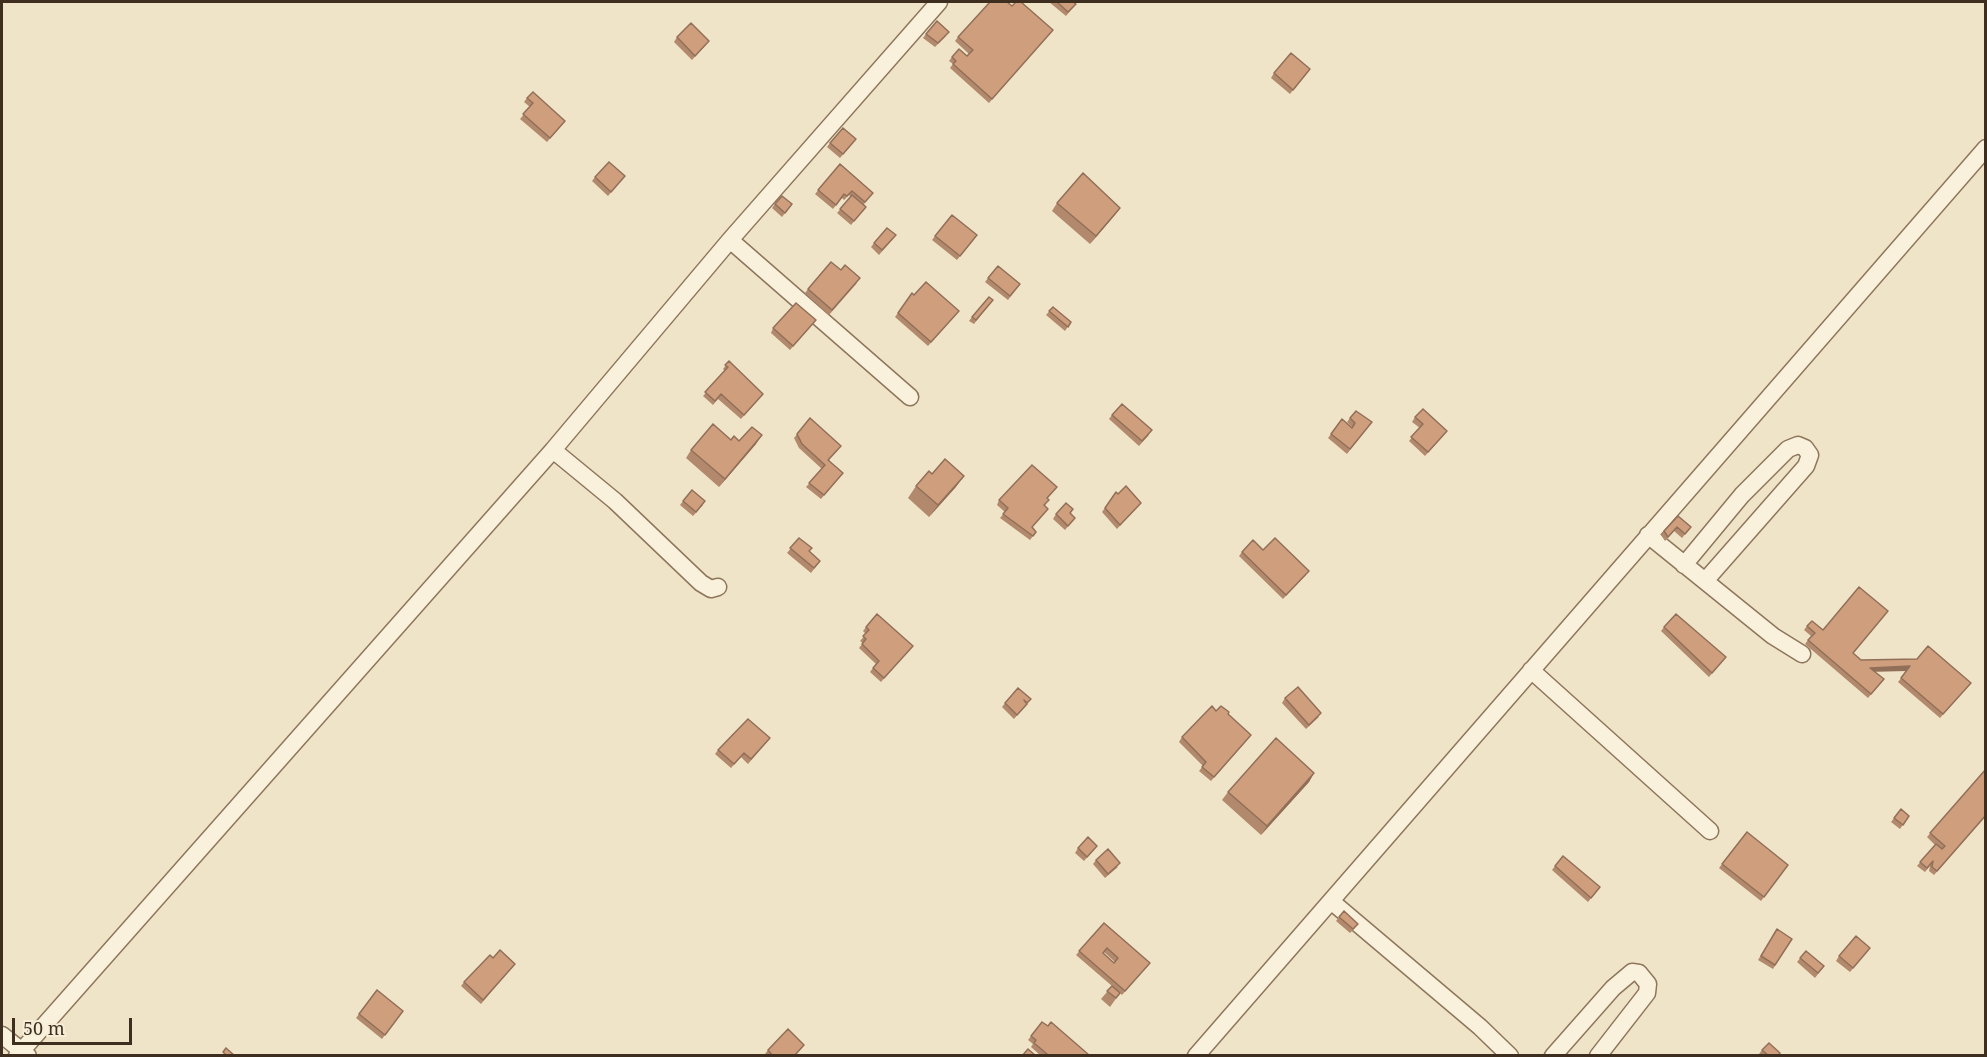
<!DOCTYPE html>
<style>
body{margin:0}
#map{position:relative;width:1987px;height:1057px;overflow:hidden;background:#f0e4c8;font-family:"Noto Serif",serif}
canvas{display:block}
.frame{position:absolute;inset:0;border:3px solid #3d2e20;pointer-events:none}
.scale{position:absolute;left:12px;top:1018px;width:120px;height:27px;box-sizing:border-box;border:3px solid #3d2e20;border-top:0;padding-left:8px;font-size:18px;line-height:21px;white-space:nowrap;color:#3d2e20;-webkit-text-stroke:4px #f7eed8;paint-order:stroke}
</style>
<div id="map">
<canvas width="1987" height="1057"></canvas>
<div class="frame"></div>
<div class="scale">50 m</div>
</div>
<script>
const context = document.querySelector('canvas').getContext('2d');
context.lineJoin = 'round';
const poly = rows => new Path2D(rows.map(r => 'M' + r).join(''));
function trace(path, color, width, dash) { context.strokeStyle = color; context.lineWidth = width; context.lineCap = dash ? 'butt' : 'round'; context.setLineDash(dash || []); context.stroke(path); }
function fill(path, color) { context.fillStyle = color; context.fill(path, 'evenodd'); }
const minor = poly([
 [730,240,910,397],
 [553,450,615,501,701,583,711,589,718,587],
 [1648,535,1773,636,1802,654],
 [1684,565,1742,495,1788,449,1798,445,1805,448,1810,455,1806,466,1705,581],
 [1531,670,1710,831],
 [1331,901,1480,1027,1510,1056],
 [2,1035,28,1056],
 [17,1056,553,450,730,240,939,2],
 [1196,1056,1986,148],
 [1553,1056,1613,988,1632,972,1639,973,1648,984,1647,993,1598,1056]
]);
trace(minor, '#8d765c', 19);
trace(minor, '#faf1dc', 16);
fill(poly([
 [1049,2,1073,2,1076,4,1066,16],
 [1012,6,1053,30,989,103,950,68,953,64,949,61,952,57,967,56,969,54,955,41,958,37],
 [926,34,946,36,935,47,923,38],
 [677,37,709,41,692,60,674,42],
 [1310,69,1290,94,1271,78,1274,73],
 [527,98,562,125,547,142,520,119,530,107,524,102],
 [830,143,853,143,840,158,827,147],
 [840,164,873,193,864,204,866,207,851,225,837,213,851,197,849,195,844,200,842,198,833,209,815,194],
 [625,176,608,196,592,181,595,177],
 [1057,203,1120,208,1114,216,1090,244,1052,211],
 [775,204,789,208,782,217,772,208],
 [935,236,974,239,957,260,932,240],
 [893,239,879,255,871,247,874,243],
 [988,278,1020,284,1008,300,985,282],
 [857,283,829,315,805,293,808,289],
 [912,293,914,295,959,311,928,346,895,317],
 [993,300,974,324,969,321,972,317],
 [1053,307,1071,322,1065,331,1046,315],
 [816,320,790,350,771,333,773,328],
 [729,361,760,398,741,419,718,399,713,405,703,396,725,371,723,369],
 [1112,415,1149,435,1139,446,1109,419],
 [1415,417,1444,435,1425,456,1409,441,1420,428,1412,422],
 [810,418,838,450,829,460,840,477,821,499,806,487,822,469,799,448,794,438],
 [1350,418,1372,422,1347,454,1328,438,1342,419,1352,428,1352,427,1347,422],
 [731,440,756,444,719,487,686,458,691,450],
 [932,474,964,476,955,488,929,517,908,498,916,486],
 [1057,487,1047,499,1045,506,1048,509,1032,527,1036,532,1030,540,1000,518,1005,512,997,505,999,500],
 [1116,492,1118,494,1141,503,1117,529,1102,512],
 [683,501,703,505,693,516,680,505],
 [1070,513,1075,518,1065,530,1053,519,1056,514],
 [1678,516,1691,527,1682,538,1674,531,1665,541,1661,535],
 [799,538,809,551,820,561,811,573,787,553],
 [1263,550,1306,575,1283,599,1239,556,1242,552],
 [1885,615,1853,653,1861,660,1971,683,1940,718,1898,682,1907,671,1875,671,1881,683,1868,698,1805,644,1811,636,1804,630,1807,626,1823,630],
 [866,627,913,646,881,682,870,672,876,664,859,648,863,643,860,641,866,634,863,631],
 [1664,627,1726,657,1709,677,1661,631],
 [1285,698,1319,717,1306,729,1282,703],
 [1031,699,1014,719,1002,707,1005,703],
 [1216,711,1228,714,1248,739,1211,781,1199,771,1203,766,1179,742,1182,737],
 [767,742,748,764,741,757,731,768,715,754,718,750],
 [1986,769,1986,816,1934,875,1929,871,1930,866,1925,872,1917,866,1935,845,1927,837],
 [1314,773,1309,782,1261,835,1222,800,1228,792],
 [1901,809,1909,816,1900,829,1891,822],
 [1747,832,1788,865,1761,901,1719,868],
 [1097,846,1084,861,1075,853,1078,848],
 [1096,860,1118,867,1105,878,1093,864],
 [1555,866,1597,891,1588,902,1552,870],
 [1344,911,1355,928,1350,933,1336,921],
 [1104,923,1150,963,1122,995,1120,993,1110,1007,1101,999,1112,986,1076,955],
 [1104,952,1115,962,1114,963,1103,954],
 [1777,929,1792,939,1773,969,1758,960],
 [1806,951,1824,966,1815,978,1797,962],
 [1867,952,1850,972,1836,961,1839,956],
 [493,958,515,964,481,1004,461,986,464,982],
 [377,990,403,1011,382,1039,356,1018],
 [1042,1022,1048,1026,1089,1055,1041,1056,1031,1047,1033,1044,1028,1040],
 [804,1045,795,1056,766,1056,765,1054,768,1050],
 [1762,1050,1778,1056,1761,1056,1759,1054]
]), '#b2896c');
fill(poly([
 [1120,208,1114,216,1090,244,1096,236],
 [762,435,756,444,719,487,725,479],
 [964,476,955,488,929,517,938,505],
 [1910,666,1907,671,1867,672,1870,668],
 [1314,773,1309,782,1261,835,1267,826]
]), '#916f58');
const building = poly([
 [990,2,1007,2,1012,6,1016,2,1021,2,1053,30,992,99,953,64,956,61,952,57,959,49,967,56,973,50,958,37,990,2],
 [1057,2,1073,2,1076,4,1068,12,1057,2],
 [937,21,949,32,938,43,926,34,937,21],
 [691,23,709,41,695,56,677,37,691,23],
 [1291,53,1310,69,1293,90,1274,73,1291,53],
 [533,92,565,121,550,138,523,114,533,103,527,98,533,92],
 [843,128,856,139,843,154,830,143,843,128],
 [609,162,625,176,611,192,595,177,609,162],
 [840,164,873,193,865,202,852,191,847,196,844,194,836,205,818,190,840,164],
 [1083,173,1120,208,1096,236,1057,203,1083,173],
 [852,195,866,207,854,221,840,209,852,195],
 [782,196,792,204,785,213,775,204,782,196],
 [952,215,977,235,960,256,935,236,952,215],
 [887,228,896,235,882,250,874,243,887,228],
 [831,262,841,270,845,265,860,278,832,310,808,289,831,262],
 [998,266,1020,284,1010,296,988,278,998,266],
 [926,282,959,311,931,342,898,313,912,293,914,295,926,282],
 [989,297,993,300,976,320,972,317,989,297],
 [796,303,816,320,793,346,773,328,796,303],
 [1053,307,1071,322,1068,327,1049,311,1053,307],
 [729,361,763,394,744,415,721,394,715,401,705,392,728,367,725,365,729,361],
 [1122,404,1152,430,1142,441,1112,415,1122,404],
 [1423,409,1447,431,1428,452,1411,437,1423,424,1415,417,1423,409],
 [1356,411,1372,422,1350,449,1331,434,1342,419,1352,428,1355,423,1350,418,1356,411],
 [810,418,841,446,828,460,843,473,824,495,809,483,825,465,802,444,797,434,810,418],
 [713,424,731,440,734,436,739,441,752,427,762,435,725,479,691,450,713,424],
 [945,459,964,476,938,505,916,486,929,471,932,474,945,459],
 [1032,465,1057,487,1047,498,1049,500,1044,505,1048,509,1032,527,1036,532,1033,536,1003,514,1008,508,999,500,1032,465],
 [1126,486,1141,503,1120,525,1105,508,1116,492,1118,494,1126,486],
 [692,490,705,501,696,512,683,501,692,490],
 [1066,503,1073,509,1070,513,1075,518,1068,526,1056,514,1066,503],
 [1678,516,1691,527,1685,534,1677,527,1668,537,1664,531,1678,516],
 [799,538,812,548,809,551,820,561,814,568,790,548,799,538],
 [1275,538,1309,571,1286,595,1242,552,1253,540,1263,550,1275,538],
 [1859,587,1888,611,1853,653,1861,660,1917,659,1928,646,1971,683,1943,714,1901,678,1910,666,1870,668,1884,679,1871,694,1808,640,1815,633,1807,626,1812,621,1823,630,1859,587],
 [877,614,913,646,884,678,873,668,879,661,862,644,866,639,863,636,869,630,866,627,877,614],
 [1676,614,1726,657,1712,673,1664,627,1676,614],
 [1298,687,1321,713,1309,725,1285,698,1298,687],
 [1018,688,1031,699,1027,703,1024,700,1027,704,1017,715,1005,703,1018,688],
 [1212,706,1216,711,1221,706,1229,712,1228,714,1251,735,1214,777,1202,767,1206,762,1182,737,1212,706],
 [748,719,770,738,751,759,744,753,734,764,718,750,748,719],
 [1276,738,1314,773,1267,826,1228,792,1276,738],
 [1986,769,1986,815,1937,871,1932,867,1933,861,1927,868,1920,862,1936,844,1942,849,1945,846,1930,833,1986,769],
 [1901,809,1909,816,1903,825,1894,818,1901,809],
 [1747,832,1788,865,1764,897,1722,864,1747,832],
 [1088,837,1097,846,1087,857,1078,848,1088,837],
 [1108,849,1120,863,1108,874,1096,860,1108,849],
 [1563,856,1600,887,1591,898,1555,866,1563,856],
 [1344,911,1358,924,1353,929,1339,917,1344,911],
 [1104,923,1150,963,1125,991,1079,951,1104,923],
 [1107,948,1118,958,1114,963,1103,953,1107,948],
 [1777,929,1792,939,1775,965,1761,956,1777,929],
 [1856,936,1870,948,1853,968,1839,956,1856,936],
 [500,950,515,964,483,1000,464,982,490,955,493,958,500,950],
 [1806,951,1824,966,1818,973,1800,958,1806,951],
 [1112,986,1120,993,1116,998,1107,991,1112,986],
 [377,990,403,1011,385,1035,359,1014,377,990],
 [1042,1022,1048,1026,1051,1022,1089,1055,1046,1056,1047,1054,1034,1043,1036,1040,1031,1036,1042,1022],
 [788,1029,804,1045,794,1056,773,1056,768,1050,788,1029],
 [1769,1043,1780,1053,1778,1056,1769,1056,1762,1050,1769,1043],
 [226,1048,235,1056,227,1056,223,1052,226,1048],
 [1028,1049,1036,1056,1022,1056,1028,1049]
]);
fill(building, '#cf9f7d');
trace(building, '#916f58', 1.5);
</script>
